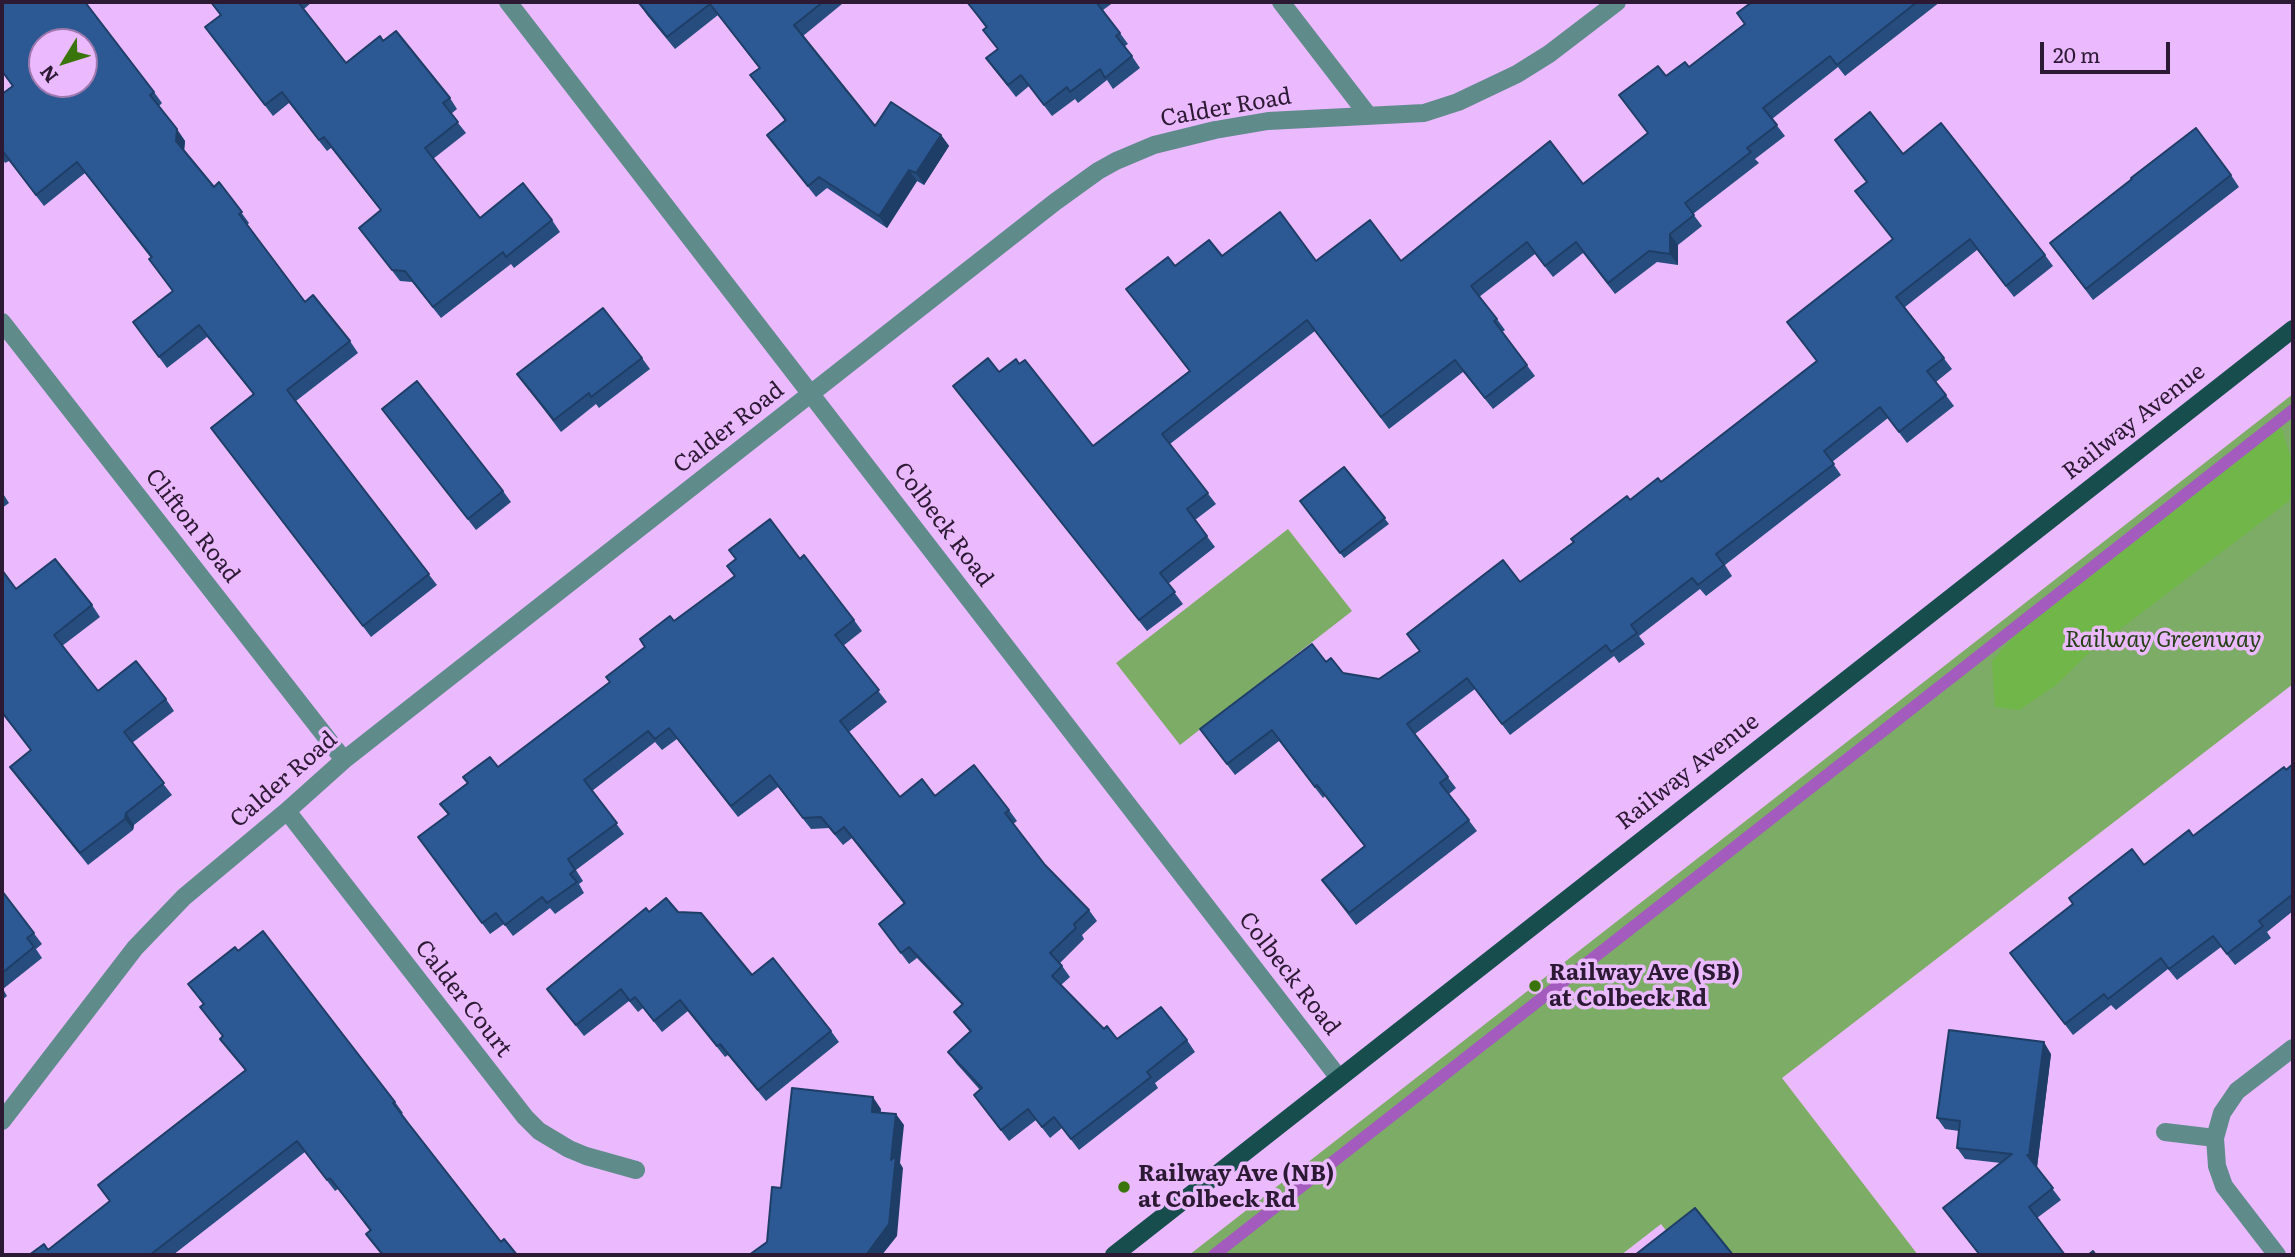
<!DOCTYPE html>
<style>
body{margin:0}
#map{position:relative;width:2295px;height:1257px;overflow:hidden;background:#eab9fe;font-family:Literata,serif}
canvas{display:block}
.frame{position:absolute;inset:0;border:4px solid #2c1933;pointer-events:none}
.north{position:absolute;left:28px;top:28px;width:70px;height:70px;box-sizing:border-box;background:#eab9fe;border:2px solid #9e79ad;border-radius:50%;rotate:232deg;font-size:19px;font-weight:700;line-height:28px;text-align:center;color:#2c1933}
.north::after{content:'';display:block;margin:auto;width:24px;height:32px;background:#39750a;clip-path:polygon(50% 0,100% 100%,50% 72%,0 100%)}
.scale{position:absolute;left:2040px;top:42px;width:130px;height:32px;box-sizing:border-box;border:4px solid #2c1933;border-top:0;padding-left:9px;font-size:21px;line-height:24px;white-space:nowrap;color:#2c1933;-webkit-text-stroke:5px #eab9fe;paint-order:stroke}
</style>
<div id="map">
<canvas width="2295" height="1257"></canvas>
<div class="frame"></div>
<div class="north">N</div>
<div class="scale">20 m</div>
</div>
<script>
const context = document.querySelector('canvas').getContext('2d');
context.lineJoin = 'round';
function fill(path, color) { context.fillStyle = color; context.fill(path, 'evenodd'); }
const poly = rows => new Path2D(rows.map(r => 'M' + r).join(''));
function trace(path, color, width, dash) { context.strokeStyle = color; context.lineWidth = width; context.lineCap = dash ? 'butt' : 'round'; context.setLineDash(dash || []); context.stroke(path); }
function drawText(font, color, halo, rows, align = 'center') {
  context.font = font + ' Literata,serif'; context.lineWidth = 7; context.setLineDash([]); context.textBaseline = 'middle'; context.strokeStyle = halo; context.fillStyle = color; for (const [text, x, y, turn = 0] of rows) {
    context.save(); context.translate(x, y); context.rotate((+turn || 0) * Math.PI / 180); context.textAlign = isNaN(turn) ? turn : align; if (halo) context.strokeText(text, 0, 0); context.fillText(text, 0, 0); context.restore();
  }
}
fill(poly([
 [2293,394,2293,684,1782,1078,1918,1255,1730,1255,1671,1237,1661,1224,1621,1255,1189,1255],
 [1288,529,1352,611,1180,745,1116,663]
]), '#7cac65');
fill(poly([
 [2281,427,2293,465,2293,479,2289,501,2091,651,2056,685,2019,710,1995,707,1992,661,2018,632]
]), '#70b649');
trace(poly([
 [1214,1255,2293,410]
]), '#a35cbe', 12);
trace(poly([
 [508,2,1339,1078],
 [1281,2,1368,115],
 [2,322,344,760],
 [287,811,525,1117,539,1131,569,1149,586,1156,636,1170],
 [2,1121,135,948,184,897,287,811,344,760,1055,202,1098,171,1116,161,1154,145,1215,130,1268,121,1424,113,1458,102,1517,74,1549,54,1617,2],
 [2165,1132,2215,1138],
 [2277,1255,2224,1186,2217,1166,2215,1138,2222,1113,2237,1091,2293,1048]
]), '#5f8b8b', 18);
trace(poly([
 [1114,1255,2293,329]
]), '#184d4d', 18);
fill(poly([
 [2,2,154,92,162,103,159,106,185,141,184,150,214,187,219,182,249,223,247,225,305,302,350,341,358,353,296,401,437,585,371,637,211,428,253,394,207,337,167,368,141,333,173,291,149,259,151,258,85,173,44,206,9,161,5,163,2,158,2,94,12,86,2,72],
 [210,2,312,2,304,9,346,63,383,41,450,98,457,109,451,114,466,133,433,159,480,218,552,220,560,232,514,268,511,264,441,318,412,282,400,281,359,228,381,211,331,148,327,151,289,103,273,116,213,38,205,27,220,15],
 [642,2,840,2,842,4,803,36,875,126,941,135,949,146,924,185,917,181,887,228,827,188,816,197,767,135,785,121,750,75,759,68,718,15,675,49,647,15,639,3],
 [967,2,1114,2,1103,10,1128,44,1125,46,1140,68,1113,89,1107,80,1078,103,1075,99,1052,116,1029,86,1016,97,994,69,986,58,998,49,983,30,986,28],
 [1752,2,1940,2,1845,76,1838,67,1772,119,1785,136,1755,159,1759,163,1693,214,1702,226,1678,245,1678,265,1657,262,1615,294,1583,253,1553,277,1535,254,1479,297,1497,319,1505,330,1502,332,1535,376,1493,409,1463,372,1389,429,1315,331,1170,444,1216,504,1195,520,1215,547,1168,584,1183,604,1147,631,953,386,999,372,1093,446,1189,371,1126,289,1175,266,1222,256,1316,261,1401,261,1583,184,1648,133,1619,95,1689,67,1744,24,1737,13],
 [1835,140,1903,154,2045,255,2053,266,2014,297,1977,250,1905,307,1952,369,1936,382,1954,406,1907,443,1888,418,1832,462,1841,475,1725,565,1732,576,1706,596,1700,589,1639,636,1645,644,1619,663,1614,656,1510,735,1475,689,1415,734,1456,788,1449,794,1477,831,1356,925,1322,880,1365,847,1325,796,1323,798,1279,741,1235,775,1200,729,1326,662,1343,673,1379,679,1420,651,1407,634,1520,582,1630,500,1661,482,1817,361,1787,322,1893,239,1855,191,1867,182],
 [2231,175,2239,187,2093,300,2050,243],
 [642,358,650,369,599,408,596,404,561,432,517,374],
 [382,409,503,491,511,502,476,530],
 [1344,467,1389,524,1344,558,1300,501],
 [2,492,9,503,2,508],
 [729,550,800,559,854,620,862,631,843,646,887,702,849,732,900,797,935,796,1009,810,1017,821,1013,824,1045,865,1089,910,1097,921,1082,935,1084,939,1060,963,1070,977,1061,985,1104,1029,1117,1039,1187,1040,1195,1052,1155,1083,1158,1088,1079,1150,1062,1128,1050,1138,1036,1120,1009,1141,982,1106,974,1095,980,1090,956,1063,948,1052,970,1032,954,1012,962,1005,917,958,909,964,879,924,904,904,852,838,843,845,829,828,811,829,778,787,738,817,677,739,662,750,655,742,592,791,624,834,576,870,583,881,579,884,584,893,555,914,550,908,513,936,504,924,490,934,426,848,448,815,440,804,498,767,610,682,645,647,674,621,734,576,727,566,736,559],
 [2,570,16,589,92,605,100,617,62,646,98,691,166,699,174,711,132,743,172,795,134,825,133,830,88,865,18,778,10,767,31,750,2,714],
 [2293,764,2293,911,2267,932,2271,938,2235,965,2221,947,2177,980,2168,969,2116,1010,2111,1005,2073,1035,2010,953,2144,865,2193,836],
 [2,891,42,944,36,949,42,958,3,989,7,996,2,1000],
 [649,912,678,912,752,975,831,1031,839,1042,766,1101,728,1055,725,1057,688,1011,662,1032,643,1008,638,1012,629,1001,584,1036,547,989],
 [238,951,395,1102,403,1113,401,1114,501,1242,517,1255,382,1255,366,1234,370,1231,338,1189,335,1191,305,1152,173,1255,29,1255,48,1250,110,1202,98,1185,245,1070,220,1039,223,1037,200,1007,203,1004,188,984],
 [2051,1054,2037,1167,2036,1167,2061,1200,2037,1218,2065,1255,1979,1255,1943,1208,2001,1163,1965,1159,1957,1148,1959,1131,1945,1129,1937,1118]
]), '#264d7e');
fill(poly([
 [177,129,185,141,184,152,176,141],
 [941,135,949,146,924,185,916,173],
 [909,170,917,181,887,228,879,216],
 [1670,234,1678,245,1678,265,1670,254],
 [126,813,134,825,133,830,125,819],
 [2044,1042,2051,1054,2037,1167,2029,1156],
 [873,1097,881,1109,880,1123,872,1112],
 [896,1114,904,1125,900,1163,903,1168,897,1236,882,1255,866,1255,891,1160]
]), '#1f3e67');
const building = poly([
 [2,2,85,2,154,92,150,95,177,129,176,141,214,187,219,182,242,212,239,214,305,302,313,295,350,341,287,390,429,574,363,626,211,428,254,394,199,325,159,357,133,322,173,291,149,259,152,257,77,162,36,195,2,150,2,94,13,86,2,71,2,2],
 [42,42,84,42,84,84,42,84,42,42],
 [211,2,298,2,346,63,380,36,383,41,396,31,450,98,443,103,458,122,425,148,480,218,523,183,552,220,506,257,503,252,433,307,405,271,392,270,359,228,381,210,324,137,319,140,282,92,265,105,205,27,221,15,211,2],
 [642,2,823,2,794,25,875,126,891,102,941,135,916,173,909,170,879,216,819,177,808,186,767,135,786,120,750,75,760,68,710,4,667,37,639,3,642,2],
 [967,2,1096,2,1120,33,1116,36,1132,56,1105,78,1100,69,1070,92,1067,87,1044,105,1021,75,1008,85,986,58,998,49,983,30,987,27,967,2],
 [1752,2,1917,2,1837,65,1830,56,1763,108,1777,125,1747,148,1751,152,1685,203,1694,215,1670,234,1670,254,1649,251,1608,283,1576,242,1545,266,1527,242,1471,286,1497,319,1494,321,1527,365,1485,398,1455,360,1381,417,1307,320,1162,434,1208,493,1187,509,1207,536,1160,573,1175,592,1139,620,953,386,988,358,999,372,1016,359,1019,364,1025,360,1093,446,1190,371,1126,289,1168,257,1175,266,1209,240,1222,256,1280,212,1316,261,1370,220,1401,261,1550,141,1583,184,1648,133,1619,95,1658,66,1666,76,1685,62,1689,67,1745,24,1737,13,1752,2],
 [1870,112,1903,154,1941,123,2045,255,2006,286,1970,239,1896,297,1944,358,1927,371,1946,395,1899,432,1880,407,1824,451,1834,464,1716,554,1724,565,1698,585,1692,578,1631,625,1637,633,1611,652,1606,645,1502,724,1467,678,1407,724,1448,777,1440,783,1469,820,1349,913,1322,880,1365,846,1317,785,1315,787,1272,730,1227,764,1200,729,1312,644,1326,662,1331,658,1343,673,1379,679,1420,651,1407,634,1503,560,1520,582,1574,542,1571,539,1627,496,1630,500,1658,478,1661,482,1817,361,1787,322,1893,239,1855,191,1867,182,1835,140,1870,112],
 [2196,128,2231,175,2086,289,2050,243,2132,179,2131,178,2196,128],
 [603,308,642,358,591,397,589,393,554,420,517,374,603,308],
 [417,381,503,491,468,519,382,409,417,381],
 [1344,467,1385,518,1340,553,1300,501,1344,467],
 [770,519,800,559,804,555,854,620,835,635,879,690,840,721,900,797,922,779,935,796,974,765,1009,810,1005,813,1045,865,1089,910,1074,924,1076,928,1050,953,1062,966,1052,976,1104,1029,1107,1026,1117,1039,1161,1007,1187,1040,1147,1072,1151,1077,1071,1139,1054,1117,1042,1127,1028,1109,1001,1130,974,1095,982,1088,948,1052,971,1031,954,1012,963,1004,909,947,901,953,879,924,905,903,844,827,835,834,821,817,803,818,770,775,731,806,669,728,655,739,648,731,584,780,617,823,568,859,575,870,570,874,577,882,547,903,542,897,505,925,496,913,482,923,418,837,449,814,440,804,468,783,463,777,490,757,498,767,610,682,606,677,645,647,640,639,670,616,674,621,735,576,727,566,736,559,729,550,770,519],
 [55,559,92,605,54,635,98,691,136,661,166,699,124,732,164,783,126,813,125,819,80,853,10,767,31,750,2,712,2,570,16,589,55,559],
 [2293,764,2293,894,2259,921,2263,926,2227,954,2213,936,2169,969,2161,958,2108,999,2104,994,2065,1024,2010,953,2073,904,2069,898,2132,849,2144,865,2189,830,2193,836,2284,767,2286,770,2293,764],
 [2,891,34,933,27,938,34,947,2,973,2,891],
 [666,898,678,912,701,913,752,975,773,958,831,1031,758,1090,720,1044,717,1046,680,1000,654,1021,635,997,630,1001,621,989,576,1025,547,989,646,908,649,912,666,898],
 [263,931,395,1102,393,1103,408,1123,501,1242,504,1239,517,1255,383,1255,366,1234,371,1230,330,1178,327,1180,297,1141,150,1255,29,1255,44,1244,48,1250,110,1201,98,1185,246,1070,220,1039,223,1036,200,1007,204,1004,188,984,235,947,238,951,263,931],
 [1949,1030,2044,1042,2029,1156,2027,1155,2053,1188,2029,1207,2065,1255,1980,1255,1943,1208,2012,1154,1957,1148,1960,1121,1937,1118,1949,1030],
 [792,1088,873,1097,872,1112,896,1114,891,1160,896,1156,889,1224,866,1255,749,1255,767,1242,772,1187,781,1188,792,1088],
 [1695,1208,1733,1255,1635,1255,1695,1208],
 [2093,1251,2096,1255,2088,1255,2093,1251]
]);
fill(building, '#2c5993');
trace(building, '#1f3e67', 2);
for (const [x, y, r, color] of [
 [1535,986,7,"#39750a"],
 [1124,1187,7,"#39750a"]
]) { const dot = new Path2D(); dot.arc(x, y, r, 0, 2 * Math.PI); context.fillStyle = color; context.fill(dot); trace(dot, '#eab9fe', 2.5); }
drawText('23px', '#2c1933', '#eab9fe', [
 ["Calder Road",1226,108,-10],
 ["Railway Avenue",2134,422,-38],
 ["Calder Road",729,428,-38],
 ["Colbeck Road",943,525,53],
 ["Clifton Road",192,526,52],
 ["Railway Avenue",1688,772,-38],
 ["Calder Road",284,780,-41],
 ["Colbeck Road",1289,974,52],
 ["Calder Court",463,999,52]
]);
drawText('italic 23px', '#264116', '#eab9fe', [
 ["Railway Greenway",2163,640]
]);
drawText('bold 23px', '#2c1933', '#eab9fe', [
 ["Railway Ave (SB)",1549,973],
 ["at Colbeck Rd",1549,999],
 ["Railway Ave (NB)",1138,1174],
 ["at Colbeck Rd",1138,1200]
], 'left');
</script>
